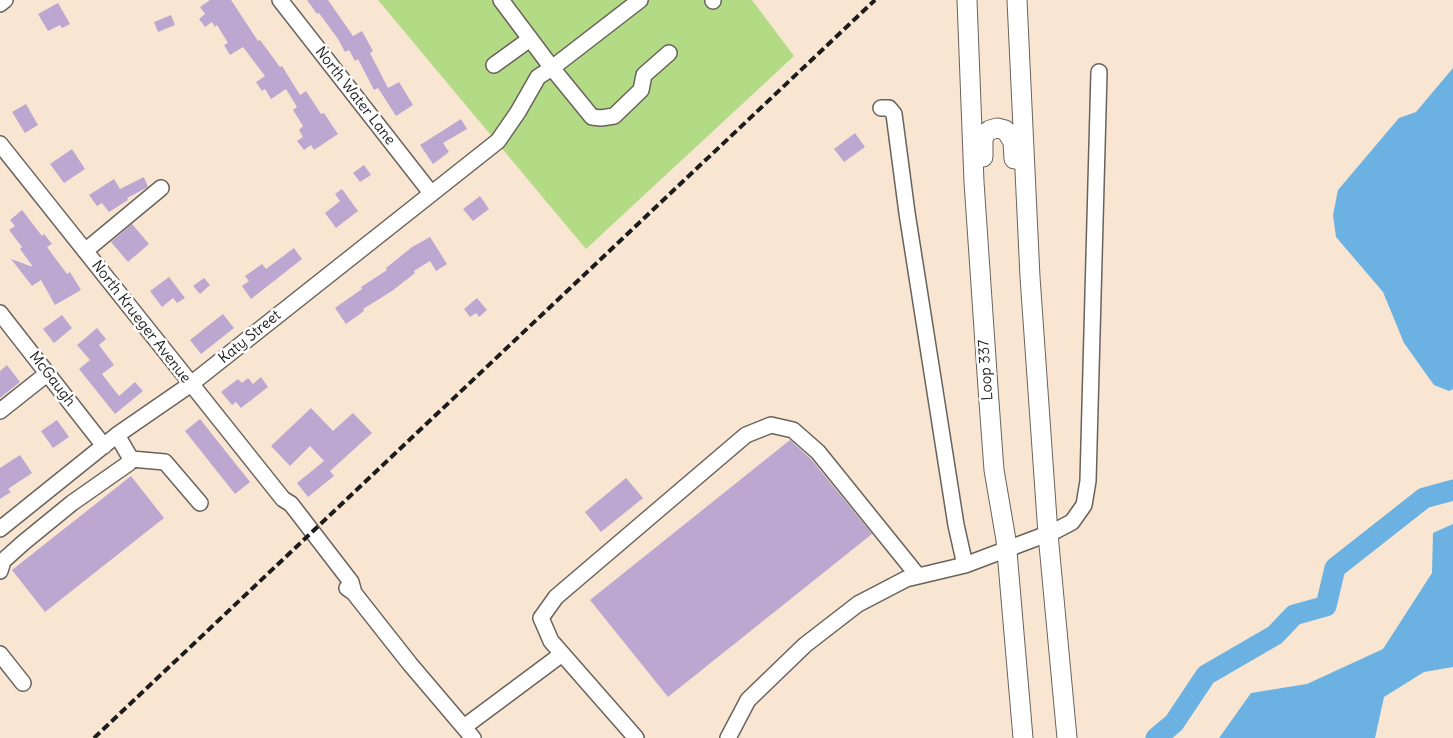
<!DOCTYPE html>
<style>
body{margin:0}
canvas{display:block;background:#f8e6d2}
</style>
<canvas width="1453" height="738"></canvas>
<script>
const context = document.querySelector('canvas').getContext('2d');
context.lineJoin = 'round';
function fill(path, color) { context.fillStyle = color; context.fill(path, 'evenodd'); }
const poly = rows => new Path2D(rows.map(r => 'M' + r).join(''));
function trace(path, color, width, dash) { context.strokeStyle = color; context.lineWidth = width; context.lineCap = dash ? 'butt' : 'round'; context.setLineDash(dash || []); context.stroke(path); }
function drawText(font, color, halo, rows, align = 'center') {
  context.font = font + ' Delius,sans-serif'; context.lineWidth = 5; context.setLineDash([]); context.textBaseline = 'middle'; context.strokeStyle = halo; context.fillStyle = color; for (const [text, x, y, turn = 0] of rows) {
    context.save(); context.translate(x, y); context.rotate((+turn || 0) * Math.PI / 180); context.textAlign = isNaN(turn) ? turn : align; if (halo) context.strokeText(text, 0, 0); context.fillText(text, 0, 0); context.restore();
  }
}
fill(poly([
 [378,0,752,0,794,56,586,249]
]), '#b3da84');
fill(poly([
 [1453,68,1453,389,1449,391,1434,385,1404,343,1383,292,1336,237,1333,215,1338,190,1399,118,1416,112],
 [1453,524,1453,667,1424,672,1384,697,1375,738,1219,738,1251,693,1307,684,1383,649,1432,573,1433,533]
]), '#6bb1e1');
trace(poly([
 [1156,738,1174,723,1206,675,1275,635,1294,615,1326,606,1335,568,1424,498,1453,490]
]), '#6bb1e1', 21);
fill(poly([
 [210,0,231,0,258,41,260,40,280,67,282,66,300,95,306,91,321,114,324,113,338,134,314,150,311,145,304,150,297,141,303,137,299,130,303,126,293,110,297,107,286,89,271,99,265,89,262,91,256,82,265,76,243,47,230,55,224,45,228,43,217,25,215,27,212,22,205,27,199,19,205,14,200,7],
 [307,0,328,0,353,36,362,31,373,51,370,53,388,88,399,82,413,105,396,116,378,88,374,90,358,59,355,61,349,50,345,52,338,39,319,13,317,14],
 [58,3,70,24,62,28,60,25,48,31,38,14],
 [171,15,175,25,158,32,154,22],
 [26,104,38,125,25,133,12,112],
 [461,119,467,129,443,143,449,152,433,164,420,145],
 [855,133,865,147,844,162,834,149],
 [72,149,85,169,64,183,50,164],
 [364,165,371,175,360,182,353,173],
 [144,177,148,187,127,198,128,200,109,212,102,203,97,206,89,195,114,179,120,189],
 [342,189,358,211,336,228,325,213,340,201,335,194],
 [480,196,489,209,473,221,463,209],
 [22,210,42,236,44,234,52,244,47,247,67,274,70,272,81,290,55,305,41,280,32,286,11,259,33,267,20,249,22,247,9,230,15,226,10,220],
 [132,224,149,244,128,262,111,242],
 [430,237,447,264,436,271,430,261,414,271,415,273,392,291,363,309,364,311,346,324,335,308,362,289,361,287,387,270,386,268,412,247],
 [294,248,302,259,251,299,242,286,249,281,245,276,262,264,266,269],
 [169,277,185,298,177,303,173,298,162,307,150,291],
 [204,278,210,285,200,294,193,286],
 [477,298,487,310,479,317,476,313,470,317,464,309],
 [223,314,234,328,201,354,190,340],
 [62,315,72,328,54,343,43,329],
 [97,328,106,339,99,345,114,365,102,374,119,396,135,382,143,391,115,414,79,369,90,360,77,345],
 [7,365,20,382,0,398,0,371],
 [261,377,268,387,241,408,236,402,232,405,221,392,238,379,242,383,248,378,253,384],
 [311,408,333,431,353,413,372,433,330,471,334,476,308,497,297,483,324,461,310,446,290,466,271,446],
 [200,419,250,482,235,494,185,431],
 [57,420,69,437,53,448,41,431],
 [790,440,811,459,872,534,668,697,590,600],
 [20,455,32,473,8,489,11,492,0,499,0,468],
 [131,476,164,518,45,612,12,570],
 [626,478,643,498,601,532,585,512]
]), '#bca7d1');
const minor = poly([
 [280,0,431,193],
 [501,0,552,68,640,0],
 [713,0,713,1],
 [0,4,5,0],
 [494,65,530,39],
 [881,108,889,108,894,114,907,213,956,525,965,565],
 [0,144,283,499,291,504,351,582,354,593],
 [85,251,161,188],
 [0,313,104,446],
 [0,411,48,373],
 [131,459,165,462,200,503],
 [0,529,117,435,191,384,498,141,518,112,538,77,552,68,592,117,601,118,614,116,641,90,644,75,669,53],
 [0,571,3,561,23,543,72,503,129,463,131,459,117,435],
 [347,588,354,593,410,664,473,738],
 [0,654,23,683],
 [464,727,562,654],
 [636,738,551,641,541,618,556,597,746,435,771,425,793,430,818,452,918,576],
 [728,738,748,700,805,645,858,604,906,579,965,565,1055,531,1072,522,1084,505,1088,481,1099,72]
]);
const major = poly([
 [967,0,974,182,988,388,994,470,1006,540,1023,738],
 [1017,0,1030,277,1048,534,1067,738],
 [983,157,983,139,986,133,990,130,997,128,1005,130,1009,135,1013,142,1014,159]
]);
trace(minor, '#69635c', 18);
trace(major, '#69635c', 21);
trace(minor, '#fff', 15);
trace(major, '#fff', 19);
trace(poly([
 [94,738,875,0]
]), '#1c1c1c', 4, [8, 4]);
drawText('15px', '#1c1c1c', '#fff', [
 ["North Water Lane",355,96,52],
 ["North Krueger Avenue",141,322,52],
 ["Katy Street",250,337,-39],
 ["Loop 337",986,370,-94],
 ["McGaugh",52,379,52]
]);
</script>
